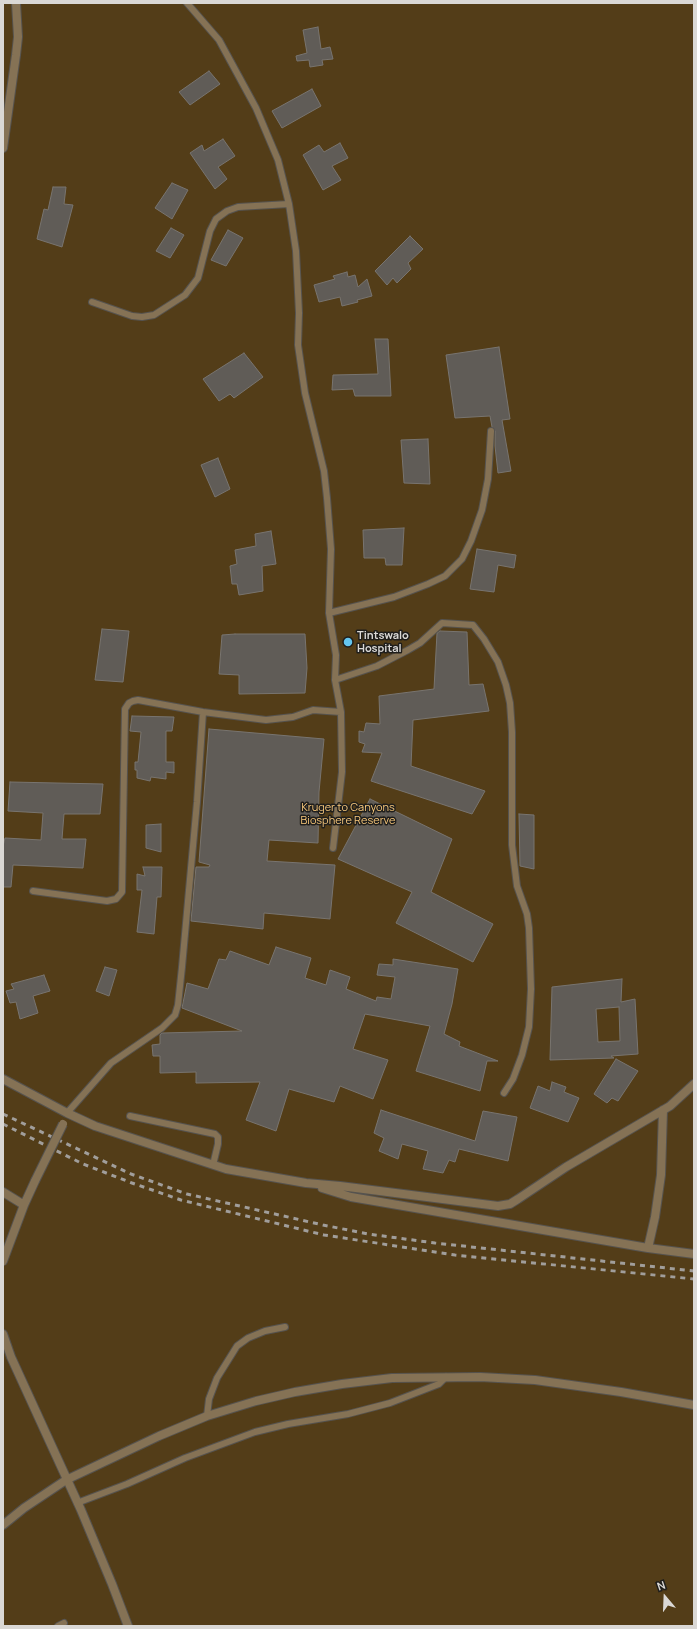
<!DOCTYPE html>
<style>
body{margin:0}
#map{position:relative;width:697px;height:1629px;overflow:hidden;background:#393632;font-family:Manrope,sans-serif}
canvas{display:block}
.frame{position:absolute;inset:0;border:4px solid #dad8d5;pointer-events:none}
.north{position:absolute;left:645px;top:1577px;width:40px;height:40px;-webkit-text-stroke:3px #1f1e1c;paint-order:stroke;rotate:341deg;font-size:11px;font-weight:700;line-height:16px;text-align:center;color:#dad8d5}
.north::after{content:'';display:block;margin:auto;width:14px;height:18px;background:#dad8d5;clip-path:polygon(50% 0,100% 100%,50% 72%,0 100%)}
</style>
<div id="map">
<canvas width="697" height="1629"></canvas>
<div class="frame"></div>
<div class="north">N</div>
</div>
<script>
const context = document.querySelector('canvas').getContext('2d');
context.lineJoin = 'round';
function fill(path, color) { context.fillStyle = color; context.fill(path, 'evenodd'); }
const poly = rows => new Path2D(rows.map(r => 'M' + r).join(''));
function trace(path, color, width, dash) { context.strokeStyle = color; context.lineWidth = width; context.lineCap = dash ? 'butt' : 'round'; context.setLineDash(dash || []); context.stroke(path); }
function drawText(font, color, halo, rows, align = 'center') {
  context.font = font + ' Manrope,sans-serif'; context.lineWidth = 3; context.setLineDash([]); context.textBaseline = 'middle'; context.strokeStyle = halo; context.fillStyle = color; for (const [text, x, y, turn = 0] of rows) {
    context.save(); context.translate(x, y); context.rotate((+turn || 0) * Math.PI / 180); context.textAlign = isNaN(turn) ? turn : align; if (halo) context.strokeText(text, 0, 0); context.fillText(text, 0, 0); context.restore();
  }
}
fill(poly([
 [3,3,694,3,694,1626,3,1626]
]), '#533d18');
const building = poly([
 [318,27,321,49,330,47,333,59,322,60,323,65,310,67,309,60,297,61,296,56,307,53,303,30,318,27],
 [209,71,220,84,190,105,179,92,209,71],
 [312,89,321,106,282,128,272,111,312,89],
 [223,139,235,156,218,167,227,179,215,189,190,153,202,145,204,151,223,139],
 [340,143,348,158,332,166,341,180,323,190,303,155,319,145,324,152,340,143],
 [172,183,188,190,172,219,155,208,172,183],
 [53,187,66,187,64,204,73,205,62,247,37,239,44,209,48,210,53,187],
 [171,228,184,235,170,258,156,251,171,228],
 [228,230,243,238,226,266,211,260,228,230],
 [410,236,423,249,408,263,411,269,397,283,393,278,387,285,375,271,410,236],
 [347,272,348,277,355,275,358,287,367,279,372,296,357,300,358,302,342,306,340,297,319,302,314,285,335,279,333,276,347,272],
 [375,339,388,339,391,396,355,396,353,389,332,390,333,375,378,374,375,339],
 [499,347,510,419,502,420,511,471,498,473,495,446,495,431,492,427,490,416,455,418,446,355,499,347],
 [244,353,263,377,234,398,230,394,219,401,203,379,244,353],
 [428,439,430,484,404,483,401,440,428,439],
 [218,458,230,489,215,497,201,465,218,458],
 [404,528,402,565,386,565,385,558,364,558,363,530,404,528],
 [271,531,276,564,262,566,263,591,239,595,237,584,232,584,230,566,237,564,235,550,256,546,255,534,271,531],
 [477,549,516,555,514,568,498,565,494,592,470,589,477,549],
 [102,629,129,631,123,682,95,680,102,629],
 [440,631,467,632,469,685,483,684,489,711,413,720,411,766,485,791,472,814,371,781,382,753,362,752,365,744,359,742,359,731,364,732,366,723,380,724,379,696,434,689,437,633,440,631],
 [235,634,305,634,307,668,305,693,239,694,239,675,219,674,222,635,235,634],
 [132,716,174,717,172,731,166,731,166,762,174,762,174,773,166,772,166,779,151,777,150,781,137,778,137,770,135,770,135,762,138,762,141,732,130,731,132,716],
 [209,729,324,739,319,792,318,843,269,840,267,861,335,865,330,919,264,913,263,929,191,921,196,867,209,867,210,865,199,862,209,729],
 [10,782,103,784,100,814,64,814,62,839,86,839,83,868,13,865,11,887,3,887,3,846,5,838,41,840,43,813,8,811,10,782],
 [370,799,452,839,431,892,493,924,473,962,396,923,412,892,338,859,370,799],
 [519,814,534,815,534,869,520,866,519,814],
 [161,824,161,852,146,848,146,825,161,824],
 [143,867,162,867,161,897,157,897,154,934,137,932,142,890,137,890,137,874,145,876,143,867],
 [276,947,311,958,305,978,326,985,330,970,350,977,346,989,376,1001,377,997,391,999,395,977,377,975,379,964,393,965,393,959,458,969,452,1004,444,1034,460,1042,459,1046,498,1061,487,1061,480,1091,416,1071,430,1026,365,1014,353,1049,388,1060,373,1099,340,1086,334,1102,289,1089,276,1131,246,1120,260,1082,196,1083,196,1072,160,1073,160,1056,153,1056,152,1045,160,1044,160,1035,162,1033,242,1031,182,1008,187,983,208,989,219,959,226,960,230,951,269,965,276,947],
 [105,967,117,970,109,996,96,991,105,967],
 [44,975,50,991,33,996,38,1013,20,1019,16,1002,10,1003,6,991,14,989,11,984,44,975],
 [622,979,621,1002,635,999,638,1054,611,1056,614,1058,550,1060,552,987,622,979],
 [619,1007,620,1041,598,1042,596,1009,619,1007],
 [616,1059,638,1071,618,1101,612,1098,607,1103,594,1094,616,1059],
 [552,1082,566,1087,564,1092,579,1098,568,1122,530,1108,538,1086,550,1091,552,1082],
 [381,1110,475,1141,483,1111,517,1117,508,1161,459,1149,455,1162,449,1160,443,1173,423,1169,428,1151,402,1144,398,1159,379,1151,384,1138,374,1133,381,1110]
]);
fill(building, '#605c57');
trace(building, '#78746f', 1);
const service = poly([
 [92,302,132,316,142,317,154,315,185,295,198,278,210,231,216,219,227,211,238,207,289,204],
 [329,613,394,597,428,584,445,576,462,559,471,541,482,510,488,479,491,431],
 [335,680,377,666,408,650,420,643,442,623,473,625,484,639,498,662,506,685,510,703,512,732,512,845,517,886,527,914,529,928,531,989,529,1027,522,1055,513,1079,504,1093],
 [333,848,342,772,341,712],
 [33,891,107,901,116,899,122,892,125,709,129,703,133,701,138,700,203,712,266,720,293,717,313,710,341,712,335,680,336,655,329,613,331,549,327,498,324,471,305,393,298,345,299,313,296,251,289,204,278,160,256,108,219,40,187,3],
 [67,1113,111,1063,162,1028,175,1015,178,1005,182,967,197,802,203,712],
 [130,1116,215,1134,218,1137,218,1144,213,1165],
 [207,1416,209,1399,217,1378,237,1346,248,1338,265,1331,285,1327],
 [77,1503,127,1484,185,1458,255,1432,288,1424,348,1414,390,1403,439,1384,446,1377],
 [58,1626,64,1623]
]);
const minor = poly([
 [3,148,16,55,18,37,16,3],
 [3,1079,67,1113,95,1126,226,1169,306,1183,340,1186,498,1206,510,1204,518,1199,566,1167,670,1106,694,1084],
 [322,1188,351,1197,427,1210,648,1248,694,1254],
 [3,1192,24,1205],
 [648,1248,655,1217,661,1175,663,1110],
 [3,1261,24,1205,35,1181],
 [3,1334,11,1357,81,1510,112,1584,128,1626]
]);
const tertiary = poly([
 [3,1525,24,1508,66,1480,159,1436,207,1416,256,1401,295,1392,342,1384,392,1378,480,1377,535,1380,621,1392,694,1405]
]);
trace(service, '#56534f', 8);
trace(minor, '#56534f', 10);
trace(tertiary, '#56534f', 10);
trace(service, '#857255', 6);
trace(minor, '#857255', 8);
trace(tertiary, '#857255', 8);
trace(poly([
 [3,1114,131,1174,187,1194,323,1225,368,1234,435,1243,694,1271],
 [3,1124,83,1164,132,1183,181,1200,324,1235,455,1255,694,1279]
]), '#a19e9b', 3, [5, 5]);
const minorBridge = poly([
 [35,1181,63,1124]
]);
trace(minorBridge, '#56534f', 10, []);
trace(minorBridge, '#857255', 8);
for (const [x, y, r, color] of [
 [348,642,5,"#64c5ee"]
]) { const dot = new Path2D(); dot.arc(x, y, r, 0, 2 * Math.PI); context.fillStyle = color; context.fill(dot); trace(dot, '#1f1e1c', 1.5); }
drawText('bold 11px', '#dad8d5', '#1f1e1c', [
 ["Tintswalo",357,636],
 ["Hospital",357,649]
], 'left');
drawText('11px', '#f9c97c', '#1f1e1c', [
 ["Kruger to Canyons",348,808],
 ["Biosphere Reserve",348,821]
]);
</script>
